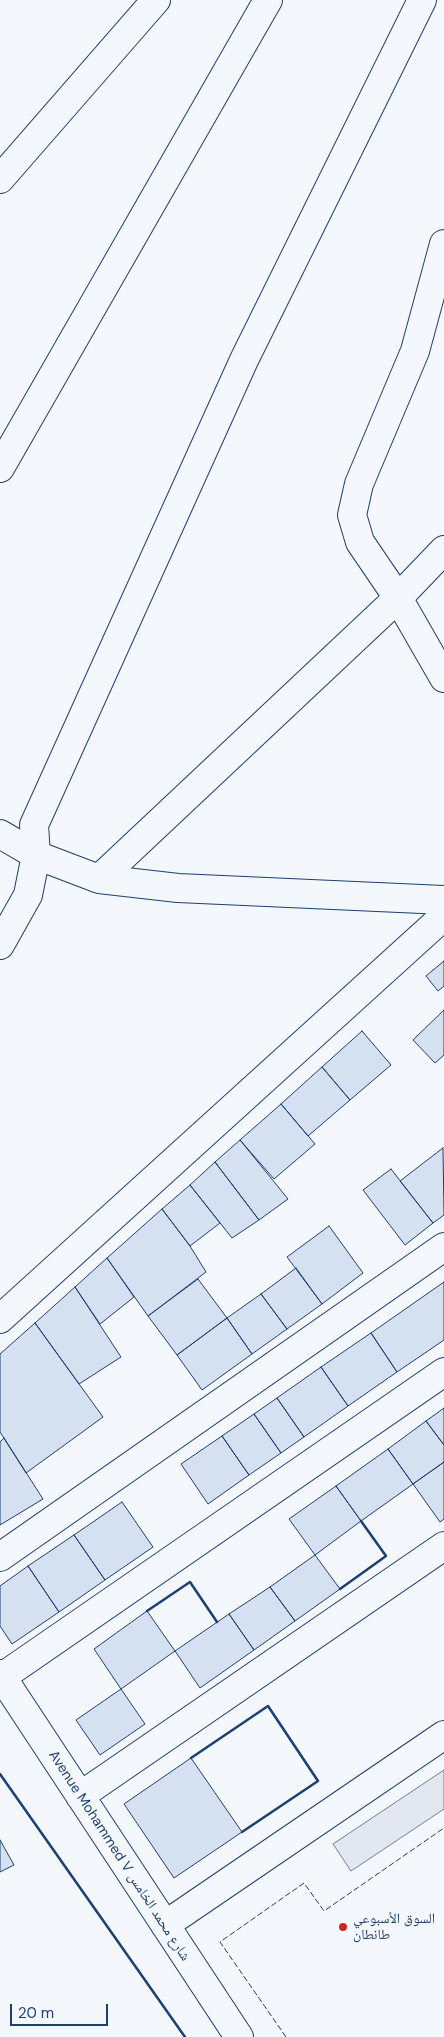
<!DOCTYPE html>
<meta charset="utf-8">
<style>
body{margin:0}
#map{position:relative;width:444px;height:2037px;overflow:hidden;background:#f4f7fb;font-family:"DM Sans",sans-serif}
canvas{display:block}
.scale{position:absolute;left:10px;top:2004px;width:98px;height:22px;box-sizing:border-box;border:2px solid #1d3f73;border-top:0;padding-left:6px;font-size:15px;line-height:18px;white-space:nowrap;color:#1d3f73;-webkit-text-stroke:4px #f4f7fb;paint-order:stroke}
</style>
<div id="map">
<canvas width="444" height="2037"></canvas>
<div class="scale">20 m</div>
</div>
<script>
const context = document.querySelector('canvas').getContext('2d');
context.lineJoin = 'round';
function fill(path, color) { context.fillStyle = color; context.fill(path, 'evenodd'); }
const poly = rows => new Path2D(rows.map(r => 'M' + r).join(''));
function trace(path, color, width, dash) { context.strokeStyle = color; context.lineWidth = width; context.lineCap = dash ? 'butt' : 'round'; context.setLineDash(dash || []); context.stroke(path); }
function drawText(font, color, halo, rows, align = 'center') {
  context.font = font + ' "DM Sans","Noto Naskh Arabic",sans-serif'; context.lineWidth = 4; context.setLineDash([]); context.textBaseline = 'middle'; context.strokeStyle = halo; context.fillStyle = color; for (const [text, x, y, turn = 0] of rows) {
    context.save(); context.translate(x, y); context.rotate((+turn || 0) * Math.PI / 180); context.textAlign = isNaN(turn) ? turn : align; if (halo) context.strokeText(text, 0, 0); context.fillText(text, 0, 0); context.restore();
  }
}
const parking = poly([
 [444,1770,444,1809,351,1871,333,1844,444,1770]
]);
fill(parking, '#e3e8f0');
trace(parking, '#687fa3', 1);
const building = poly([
 [444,961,444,986,438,991,426,976,444,961],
 [444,1010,444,1055,435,1063,413,1040,444,1010],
 [362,1031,391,1065,350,1100,322,1067,362,1031],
 [322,1067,350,1100,308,1136,281,1104,322,1067],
 [281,1104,315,1144,274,1179,240,1140,281,1104],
 [240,1140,288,1199,259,1220,215,1162,240,1140],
 [443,1148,444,1215,433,1223,400,1181,443,1148],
 [215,1162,259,1220,232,1238,190,1185,215,1162],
 [391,1169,433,1223,405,1245,363,1190,391,1169],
 [190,1185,220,1223,190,1246,162,1209,190,1185],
 [162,1209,190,1246,206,1272,148,1316,107,1258,162,1209],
 [329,1226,363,1273,322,1304,287,1257,329,1226],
 [107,1258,134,1297,100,1324,75,1287,107,1258],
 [296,1268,322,1304,287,1329,261,1294,296,1268],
 [198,1279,227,1318,177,1355,148,1316,198,1279],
 [444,1282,444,1340,397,1372,371,1333,444,1282],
 [75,1287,121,1357,79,1384,35,1323,75,1287],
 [261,1294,287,1329,252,1354,227,1318,261,1294],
 [227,1318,252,1354,202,1390,177,1355,227,1318],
 [35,1323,103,1417,26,1473,0,1432,0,1354,35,1323],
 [371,1333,397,1372,348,1406,321,1367,371,1333],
 [321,1367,348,1406,304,1437,277,1398,321,1367],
 [277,1398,304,1437,281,1453,254,1414,277,1398],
 [444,1408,444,1445,426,1421,444,1408],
 [254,1414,281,1453,249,1475,222,1436,254,1414],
 [426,1421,444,1445,444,1462,413,1484,388,1449,426,1421],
 [222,1436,249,1475,208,1504,181,1464,222,1436],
 [4,1438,43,1499,0,1525,0,1442,4,1438],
 [388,1449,413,1484,361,1521,336,1486,388,1449],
 [444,1462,444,1519,440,1522,413,1484,444,1462],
 [336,1486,361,1521,315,1555,289,1519,336,1486],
 [122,1502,153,1547,105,1580,74,1535,122,1502],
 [74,1535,105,1580,59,1612,28,1566,74,1535],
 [315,1555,340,1589,295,1621,270,1587,315,1555],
 [28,1566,59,1612,12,1644,0,1626,0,1586,28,1566],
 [270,1587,295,1621,254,1650,229,1614,270,1587],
 [147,1611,175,1651,121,1689,94,1649,147,1611],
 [229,1614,254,1650,200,1688,175,1651,229,1614],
 [121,1689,145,1724,100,1755,76,1720,121,1689],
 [191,1758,242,1832,174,1878,124,1804,191,1758],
 [0,1840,14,1865,0,1872,0,1840]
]);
fill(building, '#d5e0f0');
trace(building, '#1d3f73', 1);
const minor = poly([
 [0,179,156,0],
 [444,244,415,351,359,484,352,515,360,542,398,598,444,678],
 [0,468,268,0],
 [0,834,36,855,99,879,178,888,444,900],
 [99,879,398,598,444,550],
 [0,945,28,895,36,855,34,825,244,360,422,0],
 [0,1319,444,916],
 [0,1557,444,1247],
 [0,1674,239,2037],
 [2,1677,444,1372],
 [80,1796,444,1546],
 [165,1925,444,1735]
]);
trace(minor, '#1d3f73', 30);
trace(minor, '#f4f7fb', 28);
trace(poly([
 [286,2037,220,1942,304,1883,324,1911,444,1828]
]), '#1d3f73', 1, [6, 2.5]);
trace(poly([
 [340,1589,386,1556,361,1521],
 [147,1611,190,1582,217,1622],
 [191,1758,268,1706,318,1781,242,1832],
 [0,1774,185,2037]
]), '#1d3f73', 2.5);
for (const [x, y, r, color] of [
 [343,1927,5,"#c62828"]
]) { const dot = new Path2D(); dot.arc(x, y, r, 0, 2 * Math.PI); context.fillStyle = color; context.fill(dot); trace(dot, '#f4f7fb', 2); }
drawText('14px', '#1d3f73', '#f4f7fb', [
 ["Avenue Mohammed V شارع محمد الخامس",119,1856,57]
]);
drawText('14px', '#1d3f73', '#f4f7fb', [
 ["السوق الأسبوعي",353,1919],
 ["طانطان",353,1935]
], 'left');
</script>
